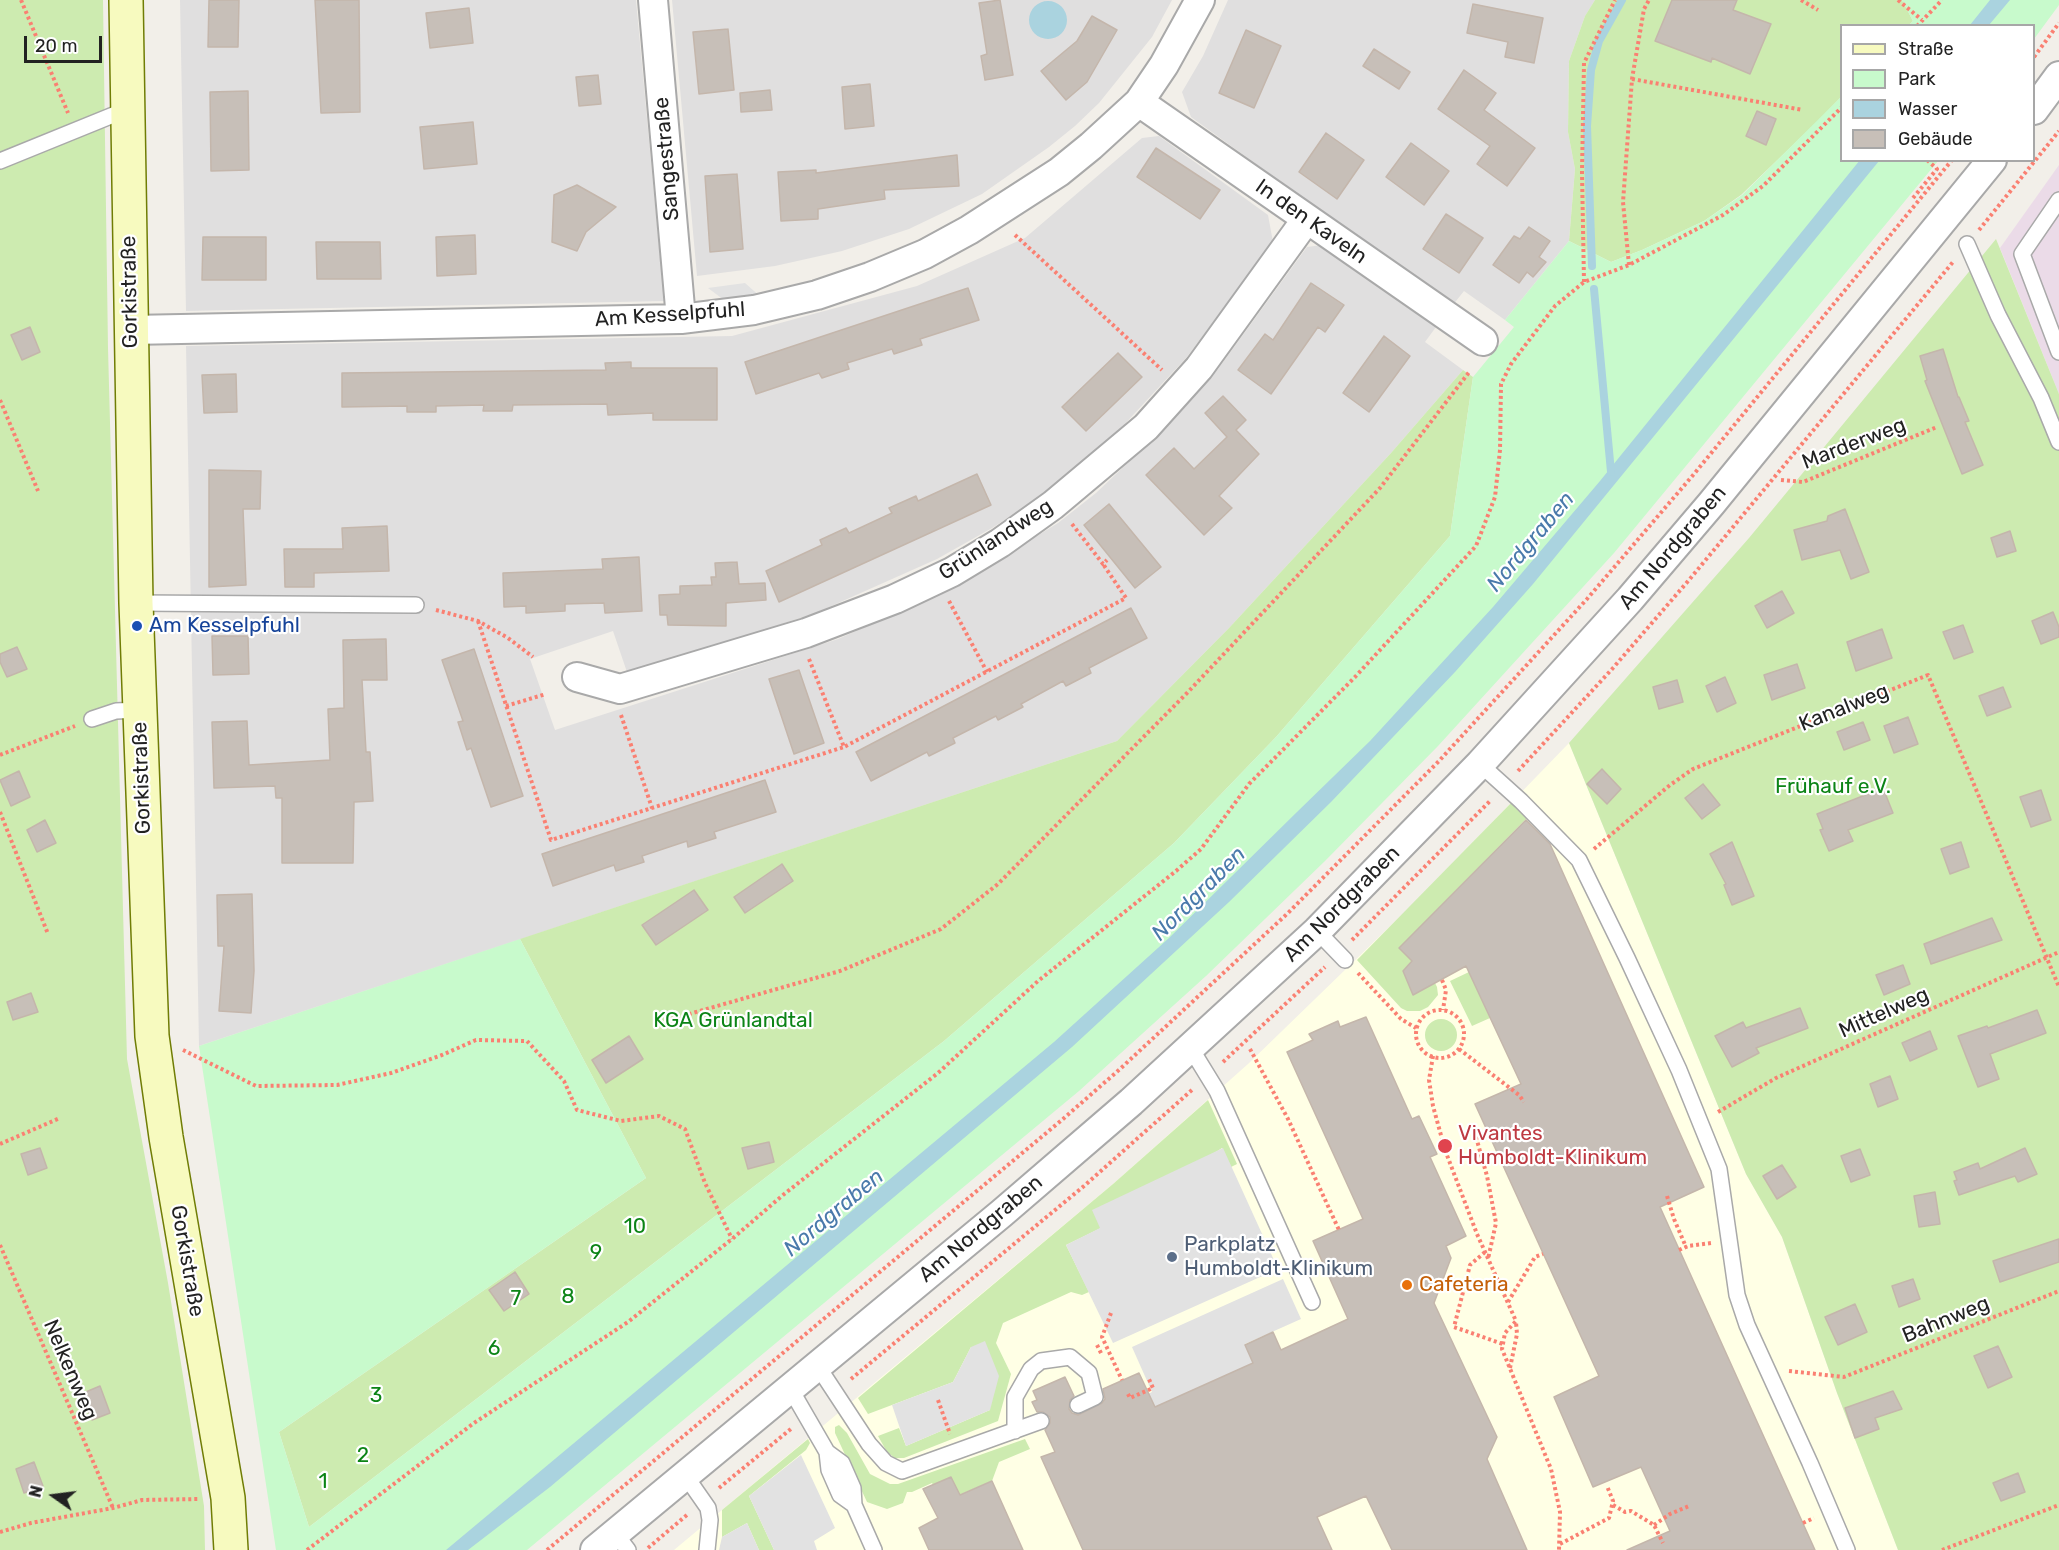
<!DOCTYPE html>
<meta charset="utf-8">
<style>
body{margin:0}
#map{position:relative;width:2059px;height:1550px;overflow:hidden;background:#f2efe9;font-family:Rubik,sans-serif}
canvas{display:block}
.legend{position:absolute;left:1840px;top:24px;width:195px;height:138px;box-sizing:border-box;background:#fff;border:2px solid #a7a7a7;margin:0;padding:8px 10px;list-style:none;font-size:18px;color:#222}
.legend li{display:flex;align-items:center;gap:12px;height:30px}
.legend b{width:30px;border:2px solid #a7a7a7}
.north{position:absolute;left:24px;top:1466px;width:60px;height:60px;-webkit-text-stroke:4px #fff;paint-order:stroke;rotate:284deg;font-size:16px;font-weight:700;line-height:24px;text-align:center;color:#222}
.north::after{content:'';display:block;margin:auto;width:21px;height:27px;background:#222;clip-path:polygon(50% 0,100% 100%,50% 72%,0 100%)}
.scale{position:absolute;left:24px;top:36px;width:78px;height:27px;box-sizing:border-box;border:3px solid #222;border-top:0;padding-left:8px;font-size:18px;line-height:21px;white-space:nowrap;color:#222;-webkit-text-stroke:4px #fff;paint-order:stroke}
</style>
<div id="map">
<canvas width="2059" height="1550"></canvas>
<ul class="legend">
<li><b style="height:8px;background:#f7fabf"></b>Straße</li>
<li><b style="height:16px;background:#c8facc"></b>Park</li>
<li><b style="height:16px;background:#aad3df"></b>Wasser</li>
<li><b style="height:16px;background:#c7bfb8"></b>Gebäude</li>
</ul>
<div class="north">N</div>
<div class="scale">20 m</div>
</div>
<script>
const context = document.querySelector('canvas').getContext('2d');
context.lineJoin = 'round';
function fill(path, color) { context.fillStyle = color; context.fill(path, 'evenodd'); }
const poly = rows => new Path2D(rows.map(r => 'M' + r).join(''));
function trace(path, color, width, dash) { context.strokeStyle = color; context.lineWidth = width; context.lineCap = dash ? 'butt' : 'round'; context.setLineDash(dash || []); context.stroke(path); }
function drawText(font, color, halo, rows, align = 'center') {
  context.font = font + ' Rubik,sans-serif'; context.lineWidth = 4.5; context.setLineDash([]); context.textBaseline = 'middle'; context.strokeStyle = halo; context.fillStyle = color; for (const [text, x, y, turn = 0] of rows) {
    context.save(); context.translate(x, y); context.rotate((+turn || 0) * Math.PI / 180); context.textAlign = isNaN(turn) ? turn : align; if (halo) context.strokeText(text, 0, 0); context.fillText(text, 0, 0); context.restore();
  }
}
fill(poly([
 [180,0,636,0,664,301,186,311],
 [672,0,1172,0,1152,37,1099,103,1075,126,1049,147,982,194,909,229,842,251,775,266,697,276],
 [1228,0,1595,0,1585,16,1569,61,1568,132,1575,169,1569,241,1505,320,1464,291,1452,306,1191,117,1182,92,1203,56],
 [1159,136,1268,215,1273,242,1187,357,1108,442,1048,492,992,528,937,559,818,612,628,675,613,631,530,659,555,730,838,639,919,603,1009,553,1058,523,1096,493,1173,420,1218,369,1307,247,1322,245,1436,327,1425,342,1463,370,1391,453,1229,628,1117,741,199,1046,186,346,732,336,917,286,1025,238,1142,138]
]), '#e0dfdf');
fill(poly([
 [2059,165,2059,394,2000,248]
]), '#ebdbe8');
fill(poly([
 [1569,743,1746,1174,1782,1237,1837,1393,1898,1550,674,1550,1113,1184,1248,1064,1414,903]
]), '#ffffe5');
fill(poly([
 [0,0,103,0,108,348,127,1059,168,1283,204,1506,205,1550,0,1550],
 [1595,0,1902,0,1913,21,1909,25,1842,26,1841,97,1817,122,1741,195,1704,221,1642,250,1611,262,1569,241,1575,169,1568,132,1569,61,1585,16],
 [1996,239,2059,394,2059,1550,1898,1550,1837,1393,1782,1237,1746,1174,1569,743,1749,538],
 [1463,370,1473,377,1450,536,1276,737,1174,843,944,1041,309,1527,279,1432,646,1178,520,939,1117,741,1229,628,1391,453],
 [1511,803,1527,818,1399,948,1412,961,1403,971,1413,994,1435,983,1437,987,1438,995,1428,1007,1420,1011,1407,1011,1401,1008,1357,960],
 [1469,972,1490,1018,1472,1026,1450,981],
 '1425 1035a16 16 0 1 1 32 0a16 16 0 1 1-32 0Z',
 [1208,1100,1237,1164,1231,1167,1222,1148,1101,1228,1066,1245,1089,1292,1082,1295,1071,1292,1003,1323,996,1343,1011,1374,998,1421,904,1458,895,1458,887,1452,878,1436,899,1428,906,1446,990,1410,971,1347,953,1382,868,1414,858,1398,1113,1184],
 [839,1425,847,1433,870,1474,890,1484,898,1484,1025,1439,1030,1449,999,1462,992,1481,954,1497,957,1490,951,1477,933,1485,932,1483,912,1492,907,1492,903,1503,887,1509,867,1502,835,1433,835,1427],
 [808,1439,810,1443,806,1450,749,1496,774,1550,759,1550,747,1523,722,1537,722,1510]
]), '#cdebb0');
fill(poly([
 [1902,0,2059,0,2059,5,2034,39,2034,26,1909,25,1913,21],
 [1841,97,1842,160,1938,161,1614,553,1438,746,1325,861,1206,976,1079,1091,527,1550,276,1550,199,1046,520,939,646,1178,279,1432,309,1527,944,1041,1174,843,1276,737,1450,536,1473,377,1514,327,1505,320,1569,241,1611,262,1642,250,1704,221,1742,195]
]), '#c8facc');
fill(poly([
 [745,283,762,298,724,300,708,288],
 [1223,1148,1278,1269,1113,1343,1066,1245,1100,1228,1092,1210],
 [1283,1279,1301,1319,1245,1344,1253,1363,1145,1412,1140,1398,1152,1392,1132,1347],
 [985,1341,999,1376,990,1410,906,1446,892,1405,953,1382,971,1347],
 [801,1455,835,1528,814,1541,817,1550,774,1550,749,1496],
 [747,1523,759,1550,719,1550,722,1537]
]), '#e2e2e2');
fill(poly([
 [1990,0,2010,0,1989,25,1970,25],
 '1029 20a19 19 0 1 1 38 0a19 19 0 1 1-38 0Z',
 [1860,160,1879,161,1533,584,1455,672,1331,802,1229,902,1072,1047,550,1487,468,1550,446,1550,1054,1042,1169,938,1297,812,1370,741,1493,607,1600,481]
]), '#aad3df');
trace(poly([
 [1592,266,1587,126,1591,70,1599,41,1622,0],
 [1594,289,1611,472]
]), '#aad3df', 8);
const building = poly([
 [209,0,239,0,238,47,208,47,209,0],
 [315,0,359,0,360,112,321,113,315,0],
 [1000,0,1013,75,985,80,981,56,987,54,979,3,1000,0],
 [1672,0,1737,0,1733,10,1771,24,1750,74,1712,58,1711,62,1655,41,1672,0],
 [1473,4,1543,18,1534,63,1505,57,1508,42,1467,33,1473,4],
 [469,8,473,43,430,48,426,13,469,8],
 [1092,16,1117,30,1087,82,1066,100,1041,71,1077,41,1092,16],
 [728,29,734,90,699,94,693,32,728,29],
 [1246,30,1281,46,1254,108,1219,93,1246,30],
 [1374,49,1410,72,1399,89,1363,66,1374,49],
 [1464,70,1496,93,1484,110,1535,148,1507,186,1477,164,1490,146,1438,109,1464,70],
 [598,75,601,104,579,106,576,77,598,75],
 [870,84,874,126,845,129,842,87,870,84],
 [770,90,772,110,741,112,740,93,770,90],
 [248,91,249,170,211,171,210,92,248,91],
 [1757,111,1776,119,1766,145,1746,136,1757,111],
 [473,122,477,164,424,169,420,127,473,122],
 [1326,133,1364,160,1337,199,1299,172,1326,133],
 [1411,143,1449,171,1424,205,1386,177,1411,143],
 [1156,148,1220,190,1200,219,1137,177,1156,148],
 [957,155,959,186,884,190,885,199,818,209,818,219,781,221,778,172,816,170,816,173,957,155],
 [737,174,743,249,710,252,705,176,737,174],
 [577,185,616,207,586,232,577,251,552,242,554,195,577,185],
 [1446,214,1483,238,1459,273,1423,249,1446,214],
 [1529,227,1550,241,1539,257,1546,262,1533,277,1527,272,1519,283,1493,265,1514,236,1520,239,1529,227],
 [475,235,476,274,437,276,436,237,475,235],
 [203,237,266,237,266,280,202,280,203,237],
 [316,242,380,242,381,279,317,279,316,242],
 [1311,283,1344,305,1325,332,1318,327,1271,394,1238,370,1265,334,1273,340,1311,283],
 [968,288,979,320,920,339,922,345,894,354,892,349,847,363,849,369,822,378,819,373,756,394,745,362,968,288],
 [30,327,40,352,22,360,11,335,30,327],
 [1384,336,1410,356,1369,412,1343,393,1384,336],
 [1943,349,1958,397,1959,397,1969,421,1965,422,1983,465,1962,474,1925,381,1927,380,1920,356,1943,349],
 [1118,353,1142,377,1086,431,1062,407,1118,353],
 [631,362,631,368,717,368,717,420,653,420,653,413,608,415,607,404,513,405,512,411,483,411,484,405,436,406,436,412,407,412,407,406,342,407,342,373,606,370,605,363,631,362],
 [236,374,237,412,204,413,202,375,236,374],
 [1223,396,1246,420,1236,430,1259,454,1219,496,1232,508,1204,535,1146,475,1174,448,1194,469,1227,437,1205,413,1223,396],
 [209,470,261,471,260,509,243,509,246,585,209,587,209,470],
 [977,474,991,505,779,602,766,571,822,545,820,540,846,528,849,533,892,513,889,508,916,496,918,501,977,474],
 [1109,504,1161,567,1135,588,1084,525,1109,504],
 [1845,509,1869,572,1851,579,1840,550,1802,560,1794,530,1827,521,1828,516,1845,509],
 [387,526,389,571,314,573,314,587,285,587,284,549,343,549,342,528,387,526],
 [2010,531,2016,551,1997,557,1991,538,2010,531],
 [639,557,642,611,605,613,604,603,565,604,565,611,526,613,526,606,504,607,503,573,603,569,602,559,639,557],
 [737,562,739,584,765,583,766,600,726,603,726,626,668,625,667,615,660,615,659,595,680,594,680,586,712,585,711,577,716,577,715,563,737,562],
 [1782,591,1794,613,1767,628,1755,606,1782,591],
 [1131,608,1147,638,1089,668,1091,673,1066,686,1063,681,1021,704,1023,707,998,720,996,716,953,738,955,743,929,756,927,752,871,781,856,752,1131,608],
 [2053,612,2059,627,2059,637,2041,644,2032,621,2053,612],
 [1963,625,1973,652,1954,659,1943,632,1963,625],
 [1882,629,1892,658,1856,671,1847,642,1882,629],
 [212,636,248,636,249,674,213,675,212,636],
 [386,639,387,680,362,680,366,752,370,752,373,801,354,802,353,863,282,863,282,798,276,798,275,786,214,788,212,722,247,721,249,765,330,760,328,709,344,708,343,640,386,639],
 [17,647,27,669,7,677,0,662,0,654,17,647],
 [474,649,523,796,491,807,471,748,467,750,458,722,463,721,442,660,474,649],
 [1797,664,1805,688,1772,700,1764,675,1797,664],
 [799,670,824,743,794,754,769,679,799,670],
 [1725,677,1736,703,1717,712,1706,686,1725,677],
 [1677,680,1683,702,1659,709,1653,687,1677,680],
 [2003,687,2011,707,1987,716,1979,696,2003,687],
 [1908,717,1918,744,1894,753,1884,726,1908,717],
 [1863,722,1870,740,1844,750,1837,732,1863,722],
 [1602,769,1621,789,1607,804,1587,784,1602,769],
 [19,771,30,797,11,806,0,780,19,771],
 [765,780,776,812,714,832,716,838,688,847,687,841,642,856,644,862,616,871,614,865,553,886,542,854,765,780],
 [1703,784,1720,805,1702,819,1685,798,1703,784],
 [1883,788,1893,813,1848,830,1853,841,1829,851,1820,830,1823,829,1817,814,1883,788],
 [2041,790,2051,820,2031,827,2020,797,2041,790],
 [45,820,56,843,37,852,27,830,45,820],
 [1526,820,1550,844,1704,1187,1660,1207,1815,1550,1627,1550,1670,1531,1641,1467,1593,1487,1554,1397,1599,1376,1475,1104,1521,1084,1466,966,1413,995,1403,971,1412,961,1399,948,1526,820],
 [1732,842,1754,896,1732,905,1724,885,1726,884,1710,854,1732,842],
 [1961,842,1969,867,1950,874,1941,849,1961,842],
 [782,864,793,881,745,913,734,897,782,864],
 [694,890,708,910,656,945,642,925,694,890],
 [252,894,254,971,251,1013,219,1011,224,946,218,946,217,895,252,894],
 [1992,918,2002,940,1931,964,1924,944,1992,918],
 [1903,965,1910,984,1884,995,1876,975,1903,965],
 [31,993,38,1012,13,1020,7,1002,31,993],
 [1800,1008,1808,1028,1756,1048,1759,1053,1732,1067,1715,1036,1743,1022,1746,1028,1800,1008],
 [2037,1010,2046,1033,1990,1054,1999,1079,1978,1087,1958,1036,1987,1026,1988,1028,2037,1010],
 [1366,1017,1412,1119,1419,1116,1437,1154,1430,1157,1466,1236,1446,1246,1451,1258,1434,1303,1497,1437,1487,1459,1527,1550,1392,1550,1366,1496,1317,1517,1332,1550,1083,1550,1041,1457,1055,1452,1045,1430,1050,1423,1050,1417,1043,1412,1037,1412,1032,1402,1037,1400,1033,1391,1065,1377,1074,1396,1070,1400,1069,1409,1072,1413,1078,1415,1102,1403,1105,1399,1103,1389,1139,1373,1155,1407,1253,1363,1245,1345,1273,1332,1281,1350,1348,1319,1313,1241,1363,1219,1287,1052,1313,1040,1309,1034,1338,1021,1340,1027,1366,1017],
 [1930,1031,1937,1049,1910,1061,1902,1043,1930,1031],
 [629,1036,643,1059,606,1083,592,1060,629,1036],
 [1890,1076,1898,1099,1878,1107,1870,1084,1890,1076],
 [769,1142,774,1162,748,1169,742,1148,769,1142],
 [40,1148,47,1168,28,1175,21,1154,40,1148],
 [2025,1148,2037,1174,2018,1182,2015,1176,1959,1195,1954,1181,1957,1180,1954,1172,1978,1163,1980,1169,2025,1148],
 [1860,1149,1870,1175,1851,1182,1841,1156,1860,1149],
 [1782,1165,1796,1187,1777,1199,1763,1176,1782,1165],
 [1935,1192,1940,1224,1919,1227,1914,1196,1935,1192],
 [2059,1239,2059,1262,2000,1282,1993,1261,2059,1239],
 [515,1272,529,1294,504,1311,489,1290,515,1272],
 [1913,1279,1920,1299,1899,1307,1892,1286,1913,1279],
 [1855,1304,1867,1332,1838,1345,1825,1317,1855,1304],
 [1998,1346,2012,1377,1988,1388,1974,1356,1998,1346],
 [100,1386,110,1413,92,1420,81,1394,100,1386],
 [1893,1391,1902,1409,1875,1418,1879,1429,1855,1438,1845,1408,1893,1391],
 [34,1462,43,1486,24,1493,16,1469,34,1462],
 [2018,1473,2025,1492,2001,1501,1993,1483,2018,1473],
 [951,1477,960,1495,992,1481,1023,1550,929,1550,919,1528,938,1518,923,1489,951,1477]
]);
fill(building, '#c7bfb8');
trace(building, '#c4b6ab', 1.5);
const service = poly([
 [0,161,128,109],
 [2059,200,2022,254,2059,352],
 [1967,244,1998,315,2041,398,2059,442],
 [136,603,416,605],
 [92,719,116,711,139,710],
 [1480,764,1521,801,1579,860,1627,958,1679,1070,1719,1169,1737,1295,1747,1325,1810,1463,1847,1550],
 [1317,931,1345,960],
 [1190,1047,1217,1091,1312,1302],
 [817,1365,869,1444,886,1463,902,1471,1041,1421],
 [790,1388,827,1452,842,1463,853,1488,854,1505,874,1550],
 [1015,1431,1015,1397,1031,1369,1041,1361,1070,1357,1089,1373,1095,1397,1078,1405],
 [827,1452,829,1470,840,1495,854,1505],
 [685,1475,708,1508,710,1520,707,1550],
 [615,1533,628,1550]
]);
const minor = poly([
 [653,0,681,319],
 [1139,102,1483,341],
 [2034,110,2059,76],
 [131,330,681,319,754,310,817,295,870,277,925,254,969,230,1059,172,1091,146,1139,102,1164,65,1200,0],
 [577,677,620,689,806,633,895,599,952,572,1000,543,1053,505,1146,427,1199,368,1306,220],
 [595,1550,1002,1213,1131,1102,1317,931,1480,764,1630,599,1711,504,1992,160]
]);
const secondary = poly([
 [126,0,136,603,152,1036,166,1137,228,1498,231,1550]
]);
trace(service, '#a9a9a9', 18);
trace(minor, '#a9a9a9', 32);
trace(secondary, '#707d05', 36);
trace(poly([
 [21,0,68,113],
 [1801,0,1818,10],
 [1898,0,1922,20],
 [1917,26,1942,0],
 [2034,57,2059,23],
 [1632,79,1803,110],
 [1913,198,1937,169,1927,160],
 [1979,230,2059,131],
 [1015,235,1162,370],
 [1629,265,1623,202,1632,79,1644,9,1649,0],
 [1584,282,1582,172,1584,63,1615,0],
 [0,400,38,491],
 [1781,480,1803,482,1937,427],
 [1072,524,1103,564,1107,560],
 [949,601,987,672],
 [436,610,478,621,508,638,533,657],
 [478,621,551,840,844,747],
 [809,659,844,747,1126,598,1103,564],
 [506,706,546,694],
 [621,715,652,808],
 [0,755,75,726],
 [1518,771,1613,668,1689,580,1953,262],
 [0,812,48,934],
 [1594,849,1670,785,1693,769,1928,675,2059,987],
 [1352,940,1490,801],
 [1358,973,1401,1019,1416,1028],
 [1442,980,1446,990,1443,1010],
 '1416 1034a24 24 0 1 1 48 0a24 24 0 1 1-48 0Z',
 [654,1024,840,971,941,929,998,884,1188,692,1380,488,1470,371],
 [1250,1049,1288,1119,1339,1230],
 [1459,1049,1519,1095,1524,1102],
 [183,1050,256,1086,337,1085,391,1073,442,1055,476,1040,527,1041,564,1081,577,1110,621,1121,659,1116,685,1129,705,1183,732,1239],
 [1433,1056,1429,1080,1433,1106,1442,1139],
 [1223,1062,1325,967],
 [1718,1112,1776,1078,2059,952],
 [1476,1137,1487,1176,1496,1223,1488,1259],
 [0,1144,60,1118],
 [1445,1150,1477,1234,1516,1321,1505,1333,1502,1349,1551,1469,1560,1512,1559,1550],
 [1667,1196,1674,1219,1686,1247],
 [0,1245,113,1508],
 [1679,1250,1688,1246,1711,1243],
 [1485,1252,1470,1265,1454,1327,1503,1344],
 [1508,1302,1535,1257,1543,1254],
 [1111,1313,1102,1337,1122,1380],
 [1097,1345,1102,1355],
 [1510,1368,1517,1334,1516,1322],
 [1789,1371,1844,1377,2059,1291],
 [851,1379,1084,1186,1193,1089],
 [1128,1394,1130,1398,1153,1388,1148,1377],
 [938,1400,950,1434],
 [719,1488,792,1428],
 [1613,1505,1625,1512,1631,1511,1654,1525,1663,1543],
 [1803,1523,1814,1518],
 [1654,1525,1670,1514,1689,1506],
 [0,1532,31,1523,113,1508,142,1500,200,1499],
 [1560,1544,1609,1518,1613,1501,1607,1486],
 [648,1548,688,1514],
 [307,1550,474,1423,628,1322,732,1239,783,1195,938,1073,1038,981,1176,871,1201,849,1249,784,1355,677,1476,546,1495,497,1500,450,1501,384,1511,364,1555,306,1584,282,1629,265,1723,215,1763,186,1842,107],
 [547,1550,1063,1119,1120,1069,1288,913,1439,761,1587,599,1694,474,1952,160],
 [1942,1550,2059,1505]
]), '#fa8072', 4, [3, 3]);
trace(service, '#fff', 15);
trace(minor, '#fff', 28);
trace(secondary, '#f7fabf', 33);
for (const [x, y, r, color] of [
 [137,626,6,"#1a4fb4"],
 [1445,1146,8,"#e0444e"],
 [1172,1257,6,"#5c6f8a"],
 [1407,1285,6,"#e8710a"]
]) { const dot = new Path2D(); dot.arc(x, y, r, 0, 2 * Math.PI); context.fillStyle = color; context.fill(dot); trace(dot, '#fff', 2); }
drawText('21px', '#222', '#fff', [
 ["Sangestraße",667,159,-95],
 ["In den Kaveln",1311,222,35],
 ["Gorkistraße",130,292,-91],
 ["Am Kesselpfuhl",670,315,-4],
 ["Marderweg",1854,444,-21],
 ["Grünlandweg",996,540,-33],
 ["Am Nordgraben",1673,548,-50],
 ["Kanalweg",1844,708,-22],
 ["Gorkistraße",142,778,-92],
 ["Am Nordgraben",1342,904,-45],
 ["Mittelweg",1884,1013,-24],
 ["Am Nordgraben",981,1229,-40],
 ["Gorkistraße",187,1261,80],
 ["Bahnweg",1946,1320,-22],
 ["Nelkenweg",70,1370,67]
]);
drawText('21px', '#164399', '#fff', [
 ["Am Kesselpfuhl",149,626]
], 'left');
drawText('21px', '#0c8416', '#fff', [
 ["Frühauf e.V.",1833,787],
 ["KGA Grünlandtal",733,1021],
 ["10",635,1227],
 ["9",596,1253],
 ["8",568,1297],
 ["7",516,1299],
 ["6",494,1349],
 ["3",376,1396],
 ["2",363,1456],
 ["1",323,1482]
]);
drawText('21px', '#be3a42', '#fff', [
 ["Vivantes",1458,1134],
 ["Humboldt-Klinikum",1458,1158]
], 'left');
drawText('21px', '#4e5e75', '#fff', [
 ["Parkplatz",1184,1245],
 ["Humboldt-Klinikum",1184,1269]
], 'left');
drawText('21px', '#c56008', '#fff', [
 ["Cafeteria",1419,1285]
], 'left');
drawText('italic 22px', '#4a7aab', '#fff', [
 ["Nordgraben",1531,542,-50],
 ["Nordgraben",1199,894,-45],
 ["Nordgraben",834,1213,-40]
]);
</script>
